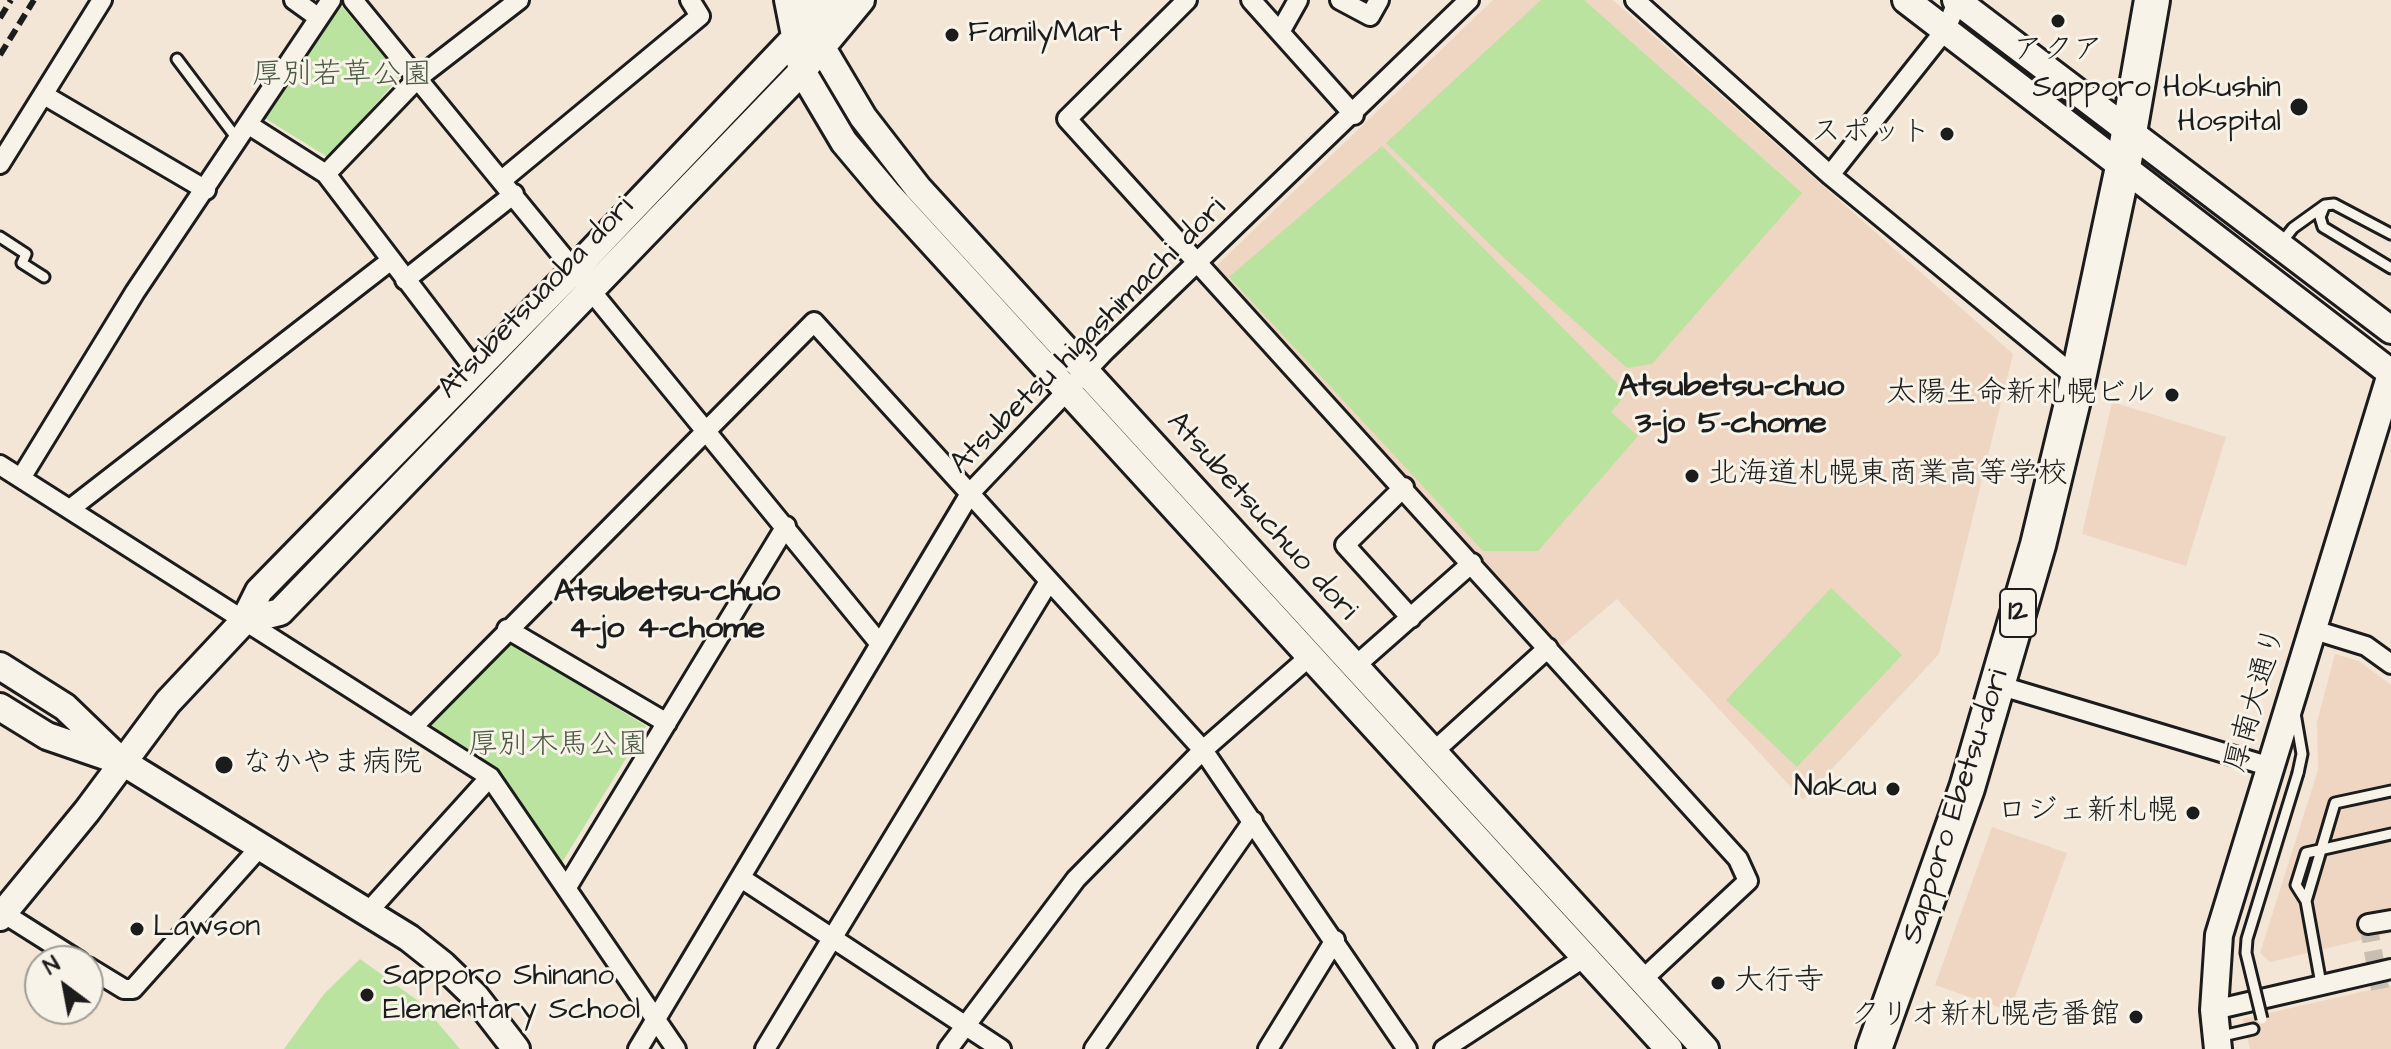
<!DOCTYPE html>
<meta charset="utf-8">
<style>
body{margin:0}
#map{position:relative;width:2391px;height:1049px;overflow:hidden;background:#f3e6d7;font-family:"Architects Daughter",sans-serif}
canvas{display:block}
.north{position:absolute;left:24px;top:945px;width:80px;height:80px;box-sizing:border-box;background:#f7f3e8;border:2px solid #9f9d96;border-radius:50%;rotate:328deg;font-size:22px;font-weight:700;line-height:32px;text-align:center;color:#1c1c1c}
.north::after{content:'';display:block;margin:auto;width:28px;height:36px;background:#1c1c1c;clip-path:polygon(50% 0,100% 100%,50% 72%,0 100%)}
</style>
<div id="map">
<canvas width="2391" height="1049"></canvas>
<div class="north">N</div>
</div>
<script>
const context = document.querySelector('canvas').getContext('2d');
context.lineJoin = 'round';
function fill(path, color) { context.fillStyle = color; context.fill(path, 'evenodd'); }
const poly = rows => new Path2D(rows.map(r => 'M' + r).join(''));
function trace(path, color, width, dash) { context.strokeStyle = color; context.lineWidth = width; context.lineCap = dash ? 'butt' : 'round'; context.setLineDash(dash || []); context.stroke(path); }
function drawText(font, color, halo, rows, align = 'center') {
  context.font = font + ' "Architects Daughter","Klee One",sans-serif'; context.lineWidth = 6; context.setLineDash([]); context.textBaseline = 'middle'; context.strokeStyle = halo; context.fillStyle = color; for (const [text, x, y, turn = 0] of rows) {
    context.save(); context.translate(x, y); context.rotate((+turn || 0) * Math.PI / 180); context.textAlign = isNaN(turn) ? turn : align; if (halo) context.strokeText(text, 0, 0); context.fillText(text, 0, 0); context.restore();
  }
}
fill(poly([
 [1493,0,1613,0,2013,354,1939,654,1803,800,1617,599,1560,647,1212,270],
 [2112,402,2226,437,2186,566,2082,534],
 [2335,654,2359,661,2391,685,2391,933,2270,962,2260,953,2318,770,2317,722],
 [1992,827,2067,853,2010,1011,1935,985],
 [2391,985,2391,1049,2250,1049,2243,1019]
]), '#eed6c3');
fill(poly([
 [1541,0,1584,0,1802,193,1652,364,1627,368,1503,257,1386,143],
 [339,3,400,76,329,158,263,117],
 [1382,146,1627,393,1611,412,1638,436,1538,551,1483,551,1229,277],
 [1831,588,1902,655,1797,767,1726,700],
 [507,640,646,726,561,864,491,764,430,725],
 [360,959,421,1003,460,1049,284,1049,324,994]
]), '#bae39f');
trace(poly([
 [2368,924,2380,989]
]), '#c8beb2', 18, [18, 9]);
const lane = poly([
 [177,59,238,140],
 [2324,207,2320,217,2323,227,2391,268],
 [0,237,26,254,22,263,44,277],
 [2282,242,2293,228,2325,205,2334,204,2391,234],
 [2295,713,2302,754,2298,773],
 [2306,901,2335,803,2391,791],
 [2321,984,2306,901,2296,885,2306,853,2391,834],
 [2218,1037,2253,1029]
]);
const street = poly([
 [294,0,319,18],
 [353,0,880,644],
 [1187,0,1067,119,1738,859,1748,881,1643,979],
 [1251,0,1354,115],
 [1340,0,1370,16,1379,0],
 [1635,0,1830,175,2078,379],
 [1280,32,1298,0],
 [44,95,206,190],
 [249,125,326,174,476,371],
 [0,164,102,0],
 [326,174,418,78,519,0],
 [1830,175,1946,29,1958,0],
 [502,180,700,16,690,0],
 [405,280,514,194],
 [0,465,490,777,676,1049],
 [21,478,135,292,331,0],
 [1404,487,1345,545,1411,618],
 [70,509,390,261],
 [507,629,667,723],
 [2311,629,2366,646,2391,664],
 [1353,668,1472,563],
 [1998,685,2271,767],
 [413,727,814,322,1203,750,1407,1049],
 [1432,753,1548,648],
 [741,878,1001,1049],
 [567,887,786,526],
 [0,911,79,961],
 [367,913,490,777],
 [2368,924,2391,920],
 [88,967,124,989,133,989,260,847],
 [2214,1010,2391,969],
 [638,1049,971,492,1105,351,1469,0],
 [765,1049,1048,583],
 [948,1049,1076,879,1203,750,1308,658],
 [1094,1049,1253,821],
 [1268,1049,1335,940],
 [1444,1049,1585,957]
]);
const secondary = poly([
 [788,0,802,71,844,142,887,193,1669,1049],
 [812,0,822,48,863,117,918,188,1705,1049],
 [1906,0,2391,373],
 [1956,0,2391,330],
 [244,621,280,612,802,71,861,0],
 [0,666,65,707,121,761,409,938,443,965,475,996,516,1049],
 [0,707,47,736,114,759],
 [0,917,87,811,168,702,244,621,259,591,576,268,831,0],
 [2218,1049,2214,1010,2219,935,2391,374]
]);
const highway = poly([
 [1874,1049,1967,788,2038,545,2078,379,2123,167,2152,0]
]);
trace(lane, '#1c1c1c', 15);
trace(street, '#1c1c1c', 24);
trace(secondary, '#1c1c1c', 32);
trace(highway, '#1c1c1c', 40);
trace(lane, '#f7f3e8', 9);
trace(street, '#f7f3e8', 18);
trace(secondary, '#f7f3e8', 26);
trace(highway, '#f7f3e8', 34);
trace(poly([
 [0,18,11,0],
 [0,55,34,0]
]), '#1c1c1c', 6, [12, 6]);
const laneBridge = poly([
 [2262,1019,2246,953,2247,939,2298,773]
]);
trace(laneBridge, '#1c1c1c', 15, []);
trace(laneBridge, '#f7f3e8', 9);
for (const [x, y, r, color] of [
 [2058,21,8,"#1c1c1c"],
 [952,35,8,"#1c1c1c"],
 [2299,107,10,"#1c1c1c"],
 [1947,134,8,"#1c1c1c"],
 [2172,395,8,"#1c1c1c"],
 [1692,476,8,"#1c1c1c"],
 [224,765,10,"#1c1c1c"],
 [1893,789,8,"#1c1c1c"],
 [2193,813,8,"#1c1c1c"],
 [137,929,8,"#1c1c1c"],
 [1718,983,8,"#1c1c1c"],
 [367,995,8,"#1c1c1c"],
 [2136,1017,8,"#1c1c1c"]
]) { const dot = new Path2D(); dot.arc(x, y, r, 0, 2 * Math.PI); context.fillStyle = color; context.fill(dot); trace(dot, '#f7f3e8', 3); }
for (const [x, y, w] of [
 [2018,613,36]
]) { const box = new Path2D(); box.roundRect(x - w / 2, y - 24, w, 48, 6); context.fillStyle = '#f7f3e8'; context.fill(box); trace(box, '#1c1c1c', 2); }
drawText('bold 28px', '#1c1c1c', null, [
 ["12",2018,613]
]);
drawText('30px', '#1c1c1c', '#f7f3e8', [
 ["FamilyMart",968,35],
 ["アクア",2058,52,"center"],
 ["Sapporo Hokushin",2281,90,"right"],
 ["Hospital",2281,124,"right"],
 ["スポット",1931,134,"right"],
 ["太陽生命新札幌ビル",2156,395,"right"],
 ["北海道札幌東商業高等学校",1708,476],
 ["なかやま病院",242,765],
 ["Nakau",1877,789,"right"],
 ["ロジェ新札幌",2177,813,"right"],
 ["Lawson",153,929],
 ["Sapporo Shinano",383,978],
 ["Elementary School",383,1012],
 ["大行寺",1734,983],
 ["クリオ新札幌壱番館",2120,1017,"right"]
], 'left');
drawText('30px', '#4b5843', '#f7f3e8', [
 ["厚別若草公園",342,77],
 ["厚別木馬公園",558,747]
]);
drawText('30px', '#1c1c1c', '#f7f3e8', [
 ["Atsubetsuaoba dori",537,299,-46],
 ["Atsubetsu higashimachi dori",1089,337,-45],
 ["Atsubetsuchuo dori",1261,517,48],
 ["厚南大通り",2257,700,-74],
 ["Sapporo Ebetsu-dori",1957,807,-72]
]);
drawText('bold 32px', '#1c1c1c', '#f7f3e8', [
 ["Atsubetsu-chuo",1731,388],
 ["3-jo 5-chome",1731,425],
 ["Atsubetsu-chuo",667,593],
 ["4-jo 4-chome",667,630]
]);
</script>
